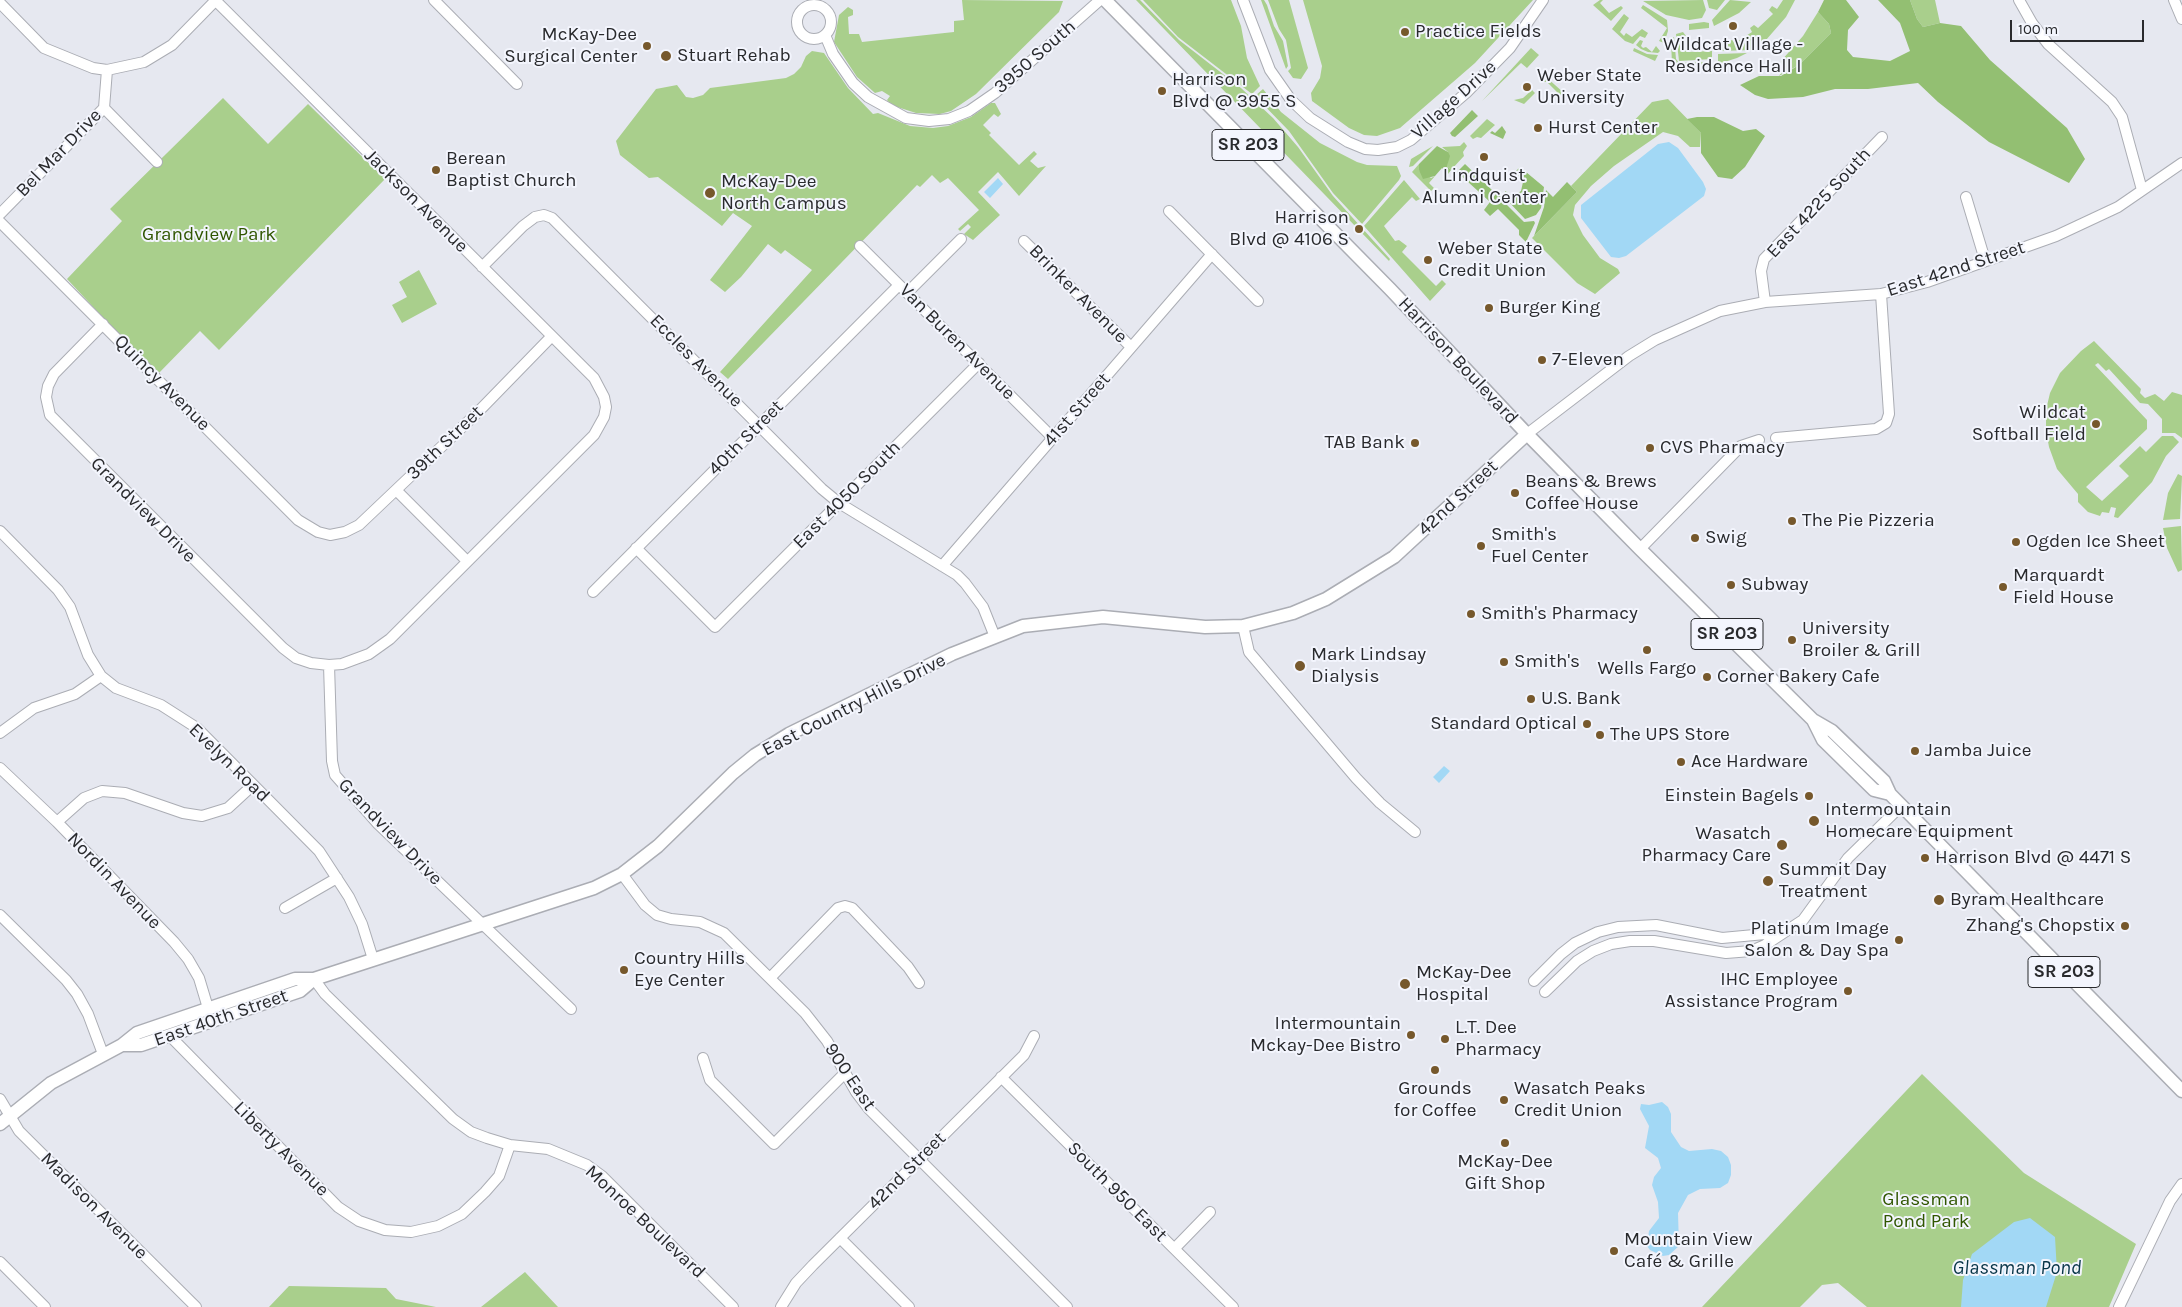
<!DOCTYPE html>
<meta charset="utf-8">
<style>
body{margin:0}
#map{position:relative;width:2182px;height:1307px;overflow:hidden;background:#e6e8f0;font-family:Karla,sans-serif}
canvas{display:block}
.scale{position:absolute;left:2010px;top:20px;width:134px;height:22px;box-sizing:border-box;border:2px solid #292a2d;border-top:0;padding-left:6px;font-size:15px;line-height:18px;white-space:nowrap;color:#292a2d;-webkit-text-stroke:4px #f3f5fd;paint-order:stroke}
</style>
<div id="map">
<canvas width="2182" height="1307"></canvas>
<div class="scale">100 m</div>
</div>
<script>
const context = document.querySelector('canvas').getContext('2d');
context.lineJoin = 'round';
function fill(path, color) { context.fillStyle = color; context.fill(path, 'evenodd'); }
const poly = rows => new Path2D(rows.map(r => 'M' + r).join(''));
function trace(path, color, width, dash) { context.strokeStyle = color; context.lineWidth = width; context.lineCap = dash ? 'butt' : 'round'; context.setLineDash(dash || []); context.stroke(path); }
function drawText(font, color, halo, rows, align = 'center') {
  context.font = font + ' Karla,sans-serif'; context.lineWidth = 4; context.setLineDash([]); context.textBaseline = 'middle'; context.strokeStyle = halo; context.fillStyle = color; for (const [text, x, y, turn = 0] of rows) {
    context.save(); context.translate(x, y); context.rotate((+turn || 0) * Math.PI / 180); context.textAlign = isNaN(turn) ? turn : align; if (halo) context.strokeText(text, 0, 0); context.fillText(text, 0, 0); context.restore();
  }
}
fill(poly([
 [962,0,1063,1,1059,12,976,94,951,111,940,114,916,113,891,105,887,100,890,96,882,91,875,93,857,77,834,42,839,15,848,7,853,10,853,15,848,17,849,34,859,34,862,42,954,32,954,21,964,20],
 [1136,0,1140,0,1179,40,1241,88,1273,118,1298,147,1333,196,1390,259,1389,261],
 [1143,0,1231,0,1241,26,1247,58,1260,86,1252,94,1178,37],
 [1261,0,1264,0,1267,5,1274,26,1283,41,1288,66,1286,69],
 [1268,0,1289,0,1308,68,1301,79,1293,78,1288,71,1291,68,1286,40,1279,29],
 [1303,0,1533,0,1475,63,1400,128,1377,136,1364,135,1349,128,1312,101,1311,93,1320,78,1322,66],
 [1600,0,1603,0,1600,3,1609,13,1621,6,1623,8,1611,21,1593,5],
 [1703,0,1706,10,1702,18,1689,20,1666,15,1643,1],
 [1707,0,1725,0,1717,10,1709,8],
 [1730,0,1751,2,1739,13,1714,26,1712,20],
 [1783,0,1795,0,1786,17,1766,40,1752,50,1719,51,1718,46,1732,40,1735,43,1752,32,1750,28,1754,25,1758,28,1773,14,1769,10,1772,6,1777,9],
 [1910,0,1935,0,1940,23,1923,27,1917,19],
 [1643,5,1667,20,1668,31,1664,43,1659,41,1667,28,1641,8],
 [1818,12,1829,24,1831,33,1799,65,1779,76,1783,70,1781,61,1803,36],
 [1624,14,1629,18,1620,32,1624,36,1626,33,1632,37,1642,29,1648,33,1645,38,1640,36,1633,44,1625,41,1612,29],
 [1704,22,1709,23,1709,28,1689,30,1689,24],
 [1683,32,1686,36,1680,37,1680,50,1685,50,1687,52,1712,51,1712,59,1679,61,1676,34],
 [1674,37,1676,59,1679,63,1709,62,1709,66,1695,67,1672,65,1671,39],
 [1640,40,1643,41,1641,46,1643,48,1646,47,1652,52,1656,46,1660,51,1658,53,1648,52,1641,49,1636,45],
 [1531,48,1539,55,1527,68,1521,63,1482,101],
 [1634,48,1647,54,1658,55,1655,61,1633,51],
 [812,51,824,53,848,88,873,114,878,113,910,126,933,128,948,126,971,117,991,103,995,103,1001,114,998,117,994,114,983,125,991,133,989,135,1019,165,1034,151,1037,154,1030,161,1038,168,1046,166,1019,196,998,172,978,192,1000,215,973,240,964,234,971,227,968,224,960,231,958,229,979,210,948,178,940,183,932,175,920,187,917,185,728,379,720,372,812,270,785,250,781,254,768,244,741,277,725,292,710,280,752,226,733,213,722,226,658,177,649,178,620,155,616,141,656,89,677,85,686,97,693,98,703,95,710,88,786,78,794,74,801,67,806,56],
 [1747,53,1737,58,1718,64,1718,54],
 [1546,77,1564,93,1559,98,1555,94,1557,92,1547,82,1543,82],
 [1263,89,1281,112,1320,143,1357,162,1367,165,1397,166,1401,176,1399,180,1362,224,1333,193,1289,131,1255,96],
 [1532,90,1535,93,1524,104,1514,100,1523,98],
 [223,98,268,144,308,104,385,179,219,350,200,331,157,375,67,279,122,221,110,209],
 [1668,99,1701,133,1700,147,1690,147,1678,136,1663,132,1614,166,1591,186,1575,205,1573,215,1583,235,1600,258,1618,269,1620,273,1595,294,1577,283,1532,238,1577,192,1571,186,1652,102],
 [1487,119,1495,125,1481,138,1477,137,1473,139,1470,136],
 [1464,142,1467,146,1463,152,1464,156,1451,170,1447,166,1448,152,1442,147,1460,146],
 [1433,146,1413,166,1409,167,1411,159],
 [1419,164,1419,170,1431,178,1435,176,1429,183,1434,188,1431,191,1412,172],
 [1404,180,1420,199,1416,201,1412,197,1384,226,1395,241,1399,240,1407,246,1402,252,1436,286,1442,280,1446,284,1430,301,1364,226],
 [419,270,437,304,402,323,392,305,407,297,399,282],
 [2094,341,2141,389,2140,393,2145,398,2155,394,2164,401,2172,392,2182,395,2182,438,2175,433,2162,433,2162,419,2148,404,2140,403,2109,369,2106,371,2098,363,2095,365,2147,420,2147,429,2086,487,2102,501,2129,476,2119,466,2140,446,2146,452,2162,436,2173,436,2179,442,2166,456,2152,482,2118,518,2114,517,2116,508,2111,507,2109,513,2102,512,2100,516,2088,512,2078,502,2078,494,2057,469,2049,447,2046,430,2046,410,2050,393,2060,373,2081,351],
 [2178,474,2182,476,2180,519,2163,520,2168,493],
 [2181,526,2182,570,2178,572,2167,548,2163,528],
 [1922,1074,2024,1173,2136,1244,2109,1307,1867,1307,1838,1283,1822,1285,1800,1307,1702,1307],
 [525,1272,558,1307,481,1307],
 [289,1286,386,1288,396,1299,436,1307,269,1307]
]), '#a9cf8c');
fill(poly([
 [1824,0,1846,0,1859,17,1848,30,1847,50,1853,57,1890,61,1910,51,1900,23,1878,0,1910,0,1917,19,1923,27,1940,23,1961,26,1990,60,2067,128,2085,159,2069,183,1989,142,1938,102,1918,83,1868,89,1835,89,1803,97,1768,99,1755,95,1740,85,1759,76,1781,76,1799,65,1831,33,1829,24,1818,12],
 [1472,110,1478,116,1455,137,1452,136,1450,133],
 [1697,117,1714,117,1743,131,1756,129,1765,136,1745,167,1732,179,1718,177,1701,153,1701,133,1687,119],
 [1502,126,1506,132,1503,139,1490,133,1492,131,1495,133],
 [1437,146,1448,152,1450,156,1447,166,1451,170,1448,174,1442,168,1435,176,1423,179,1419,170,1419,164],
 [1465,164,1493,191,1489,201,1457,172],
 [1520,167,1544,187,1541,208,1536,215,1528,218,1525,219,1507,200,1505,191,1513,196,1521,191,1523,182,1515,172],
 [1567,182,1577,192,1534,236,1544,207,1546,190,1553,197],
 [1498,191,1502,194,1504,202,1524,222,1534,221,1535,223,1526,242,1519,235,1519,230,1498,209,1490,216,1484,210]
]), '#93bf72');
fill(poly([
 [1669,142,1678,148,1703,182,1706,189,1704,196,1626,256,1619,258,1611,257,1581,218,1581,205,1658,144],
 [998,178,1003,184,990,198,984,192],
 [1444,766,1450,771,1439,783,1433,777],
 [1662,1102,1668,1107,1671,1114,1671,1132,1681,1147,1689,1151,1712,1149,1721,1151,1728,1157,1731,1165,1731,1175,1728,1183,1720,1188,1700,1189,1688,1195,1678,1213,1679,1246,1669,1255,1663,1256,1650,1250,1647,1246,1649,1231,1659,1218,1658,1202,1652,1185,1654,1177,1661,1168,1658,1158,1645,1148,1649,1126,1640,1109,1641,1104,1649,1105],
 [2030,1218,2055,1237,2057,1272,2046,1307,1961,1307,1963,1280,1972,1254,2014,1222]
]), '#a2d8f5');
const minor = poly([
 [215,0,594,378,604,397,606,407,604,417,594,435,390,639,369,654,342,664,329,665],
 [434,0,517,84],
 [1243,0,1270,70,1291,100,1310,118,1348,142,1365,149,1378,150,1397,147,1411,140,1466,93,1510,48,1543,0],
 [2019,0,2032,23,2048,44,2112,102,2122,117,2142,190],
 [2174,0,2182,19],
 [0,3,44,48,93,68,107,70],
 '797 22a17 17 0 1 1 34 0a17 17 0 1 1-34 0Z',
 [825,35,833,54,853,83,868,97,906,118,929,121,949,119,969,111,995,93,1100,0],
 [104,108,157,162],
 [1966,197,1985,260],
 [1169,211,1258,301],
 [0,214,104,108,107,70,144,62,172,45,216,0],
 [0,222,298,520,318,532,330,535,345,532,359,525,477,413,551,337],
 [1024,241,1131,347],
 [860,246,1053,438],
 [482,267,523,226,535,217,544,215,552,218,822,489,839,503,957,575,965,583,983,607,995,637],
 [907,293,961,239],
 [1765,302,1761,271,1764,259,1882,137],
 [103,324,54,374,48,386,46,397,50,415,283,648,296,658,311,663,329,665,332,761,335,775,378,824,571,1009],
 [1527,434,1629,356,1655,340,1720,311,1765,302,1881,294,1927,282,2056,236,2118,207,2182,163],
 [1776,438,1876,429,1886,423,1889,414,1881,294],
 [397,491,467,561],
 [0,531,58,590,70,607,88,655,101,676,116,688,161,705,197,728,319,851,349,897,362,924,373,959],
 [636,548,715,627,979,363],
 [1640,549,1741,446,1759,440],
 [942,566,1212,254],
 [593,592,899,285],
 [1243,626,1249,652,1356,778,1380,803,1415,832],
 [0,733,34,708,75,694,101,676],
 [0,768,57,822,174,942,188,959,199,978,208,1008],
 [57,822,84,798,102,791,125,793,183,813,202,816,228,808,253,785],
 [622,874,645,905,657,915,671,919,700,922,724,933,805,1013,827,1041,856,1092,869,1109,1067,1307],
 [285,908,337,878],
 [0,915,66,980,77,994,88,1014,103,1054],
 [770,978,838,908,845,906,852,908,908,967,919,983],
 [314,979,325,994,453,1119,471,1132,487,1138,510,1145,548,1149,587,1165,602,1176,733,1307],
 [1534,981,1561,954,1575,943,1598,932,1618,927,1656,925,1722,938,1765,934,1776,937],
 [1545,992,1577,961,1593,951,1611,944,1630,941,1654,941,1726,953,1751,951,1765,945,1803,920,1848,858,1901,806],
 [169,1035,338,1207,359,1221,385,1230,411,1232,438,1226,462,1214,485,1192,499,1176,510,1145],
 [703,1058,710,1080,774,1144,845,1073],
 [1001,1077,1233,1307],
 [0,1099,19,1131,196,1307],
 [840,1238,909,1307],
 [1175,1248,1210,1212],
 [0,1262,45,1307],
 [781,1307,796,1283,813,1265,1024,1055,1034,1036],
 [2119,1307,2170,1201,2182,1184]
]);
const major = poly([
 [1105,0,1390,289,1527,434,1640,549,1813,720,1832,731,1884,781,1890,794,2182,1091],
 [1813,720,1823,740,1874,790,1890,794],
 [122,1045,141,1045,300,991,314,979],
 [0,1124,51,1083,122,1045,137,1033,295,979,314,979,594,888,622,874,658,846,733,773,755,755,789,734,952,654,1023,626,1103,617,1205,627,1243,626,1293,613,1326,599,1394,557,1527,434]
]);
trace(minor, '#abadb4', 12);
trace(major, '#abadb4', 15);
trace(minor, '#fff', 10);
trace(major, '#fff', 12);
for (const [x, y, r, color] of [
 [1733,26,5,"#76582c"],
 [1405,32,5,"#76582c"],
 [647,46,5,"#76582c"],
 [666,56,6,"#76582c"],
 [1527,87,5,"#76582c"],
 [1162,91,5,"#76582c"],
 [1538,128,5,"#76582c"],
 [1484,157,5,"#76582c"],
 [436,170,5,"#76582c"],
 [710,193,6,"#76582c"],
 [1359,229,5,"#76582c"],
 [1428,260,5,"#76582c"],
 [1489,308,5,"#76582c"],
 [1542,360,5,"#76582c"],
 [2096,424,5,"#76582c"],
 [1415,443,5,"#76582c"],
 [1650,448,5,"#76582c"],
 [1515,493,5,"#76582c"],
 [1792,521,5,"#76582c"],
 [1695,538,5,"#76582c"],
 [2016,542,5,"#76582c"],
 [1481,546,5,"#76582c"],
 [1731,585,5,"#76582c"],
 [2003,587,5,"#76582c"],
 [1471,614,5,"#76582c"],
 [1792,640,5,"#76582c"],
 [1647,650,5,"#76582c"],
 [1504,662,5,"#76582c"],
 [1300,666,6,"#76582c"],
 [1707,677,5,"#76582c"],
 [1531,699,5,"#76582c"],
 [1587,724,5,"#76582c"],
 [1600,735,5,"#76582c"],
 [1915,751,5,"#76582c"],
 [1681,762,5,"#76582c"],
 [1809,796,5,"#76582c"],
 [1814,821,6,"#76582c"],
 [1782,845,6,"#76582c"],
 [1925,858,5,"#76582c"],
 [1768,881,6,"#76582c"],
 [1939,900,6,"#76582c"],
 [2125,926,5,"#76582c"],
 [1899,940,5,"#76582c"],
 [624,970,5,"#76582c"],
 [1405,984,6,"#76582c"],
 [1848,991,5,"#76582c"],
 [1411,1035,5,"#76582c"],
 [1445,1039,5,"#76582c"],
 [1435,1070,5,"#76582c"],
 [1504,1100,5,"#76582c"],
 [1505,1143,5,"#76582c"],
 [1614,1251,5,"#76582c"]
]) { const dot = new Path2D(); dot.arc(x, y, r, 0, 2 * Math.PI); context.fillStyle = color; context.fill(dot); trace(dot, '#f3f5fd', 2); }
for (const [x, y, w] of [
 [1248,145,72],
 [1727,634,72],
 [2064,972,72]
]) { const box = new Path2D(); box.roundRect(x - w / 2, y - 15.5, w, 31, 4); context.fillStyle = '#f3f5fd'; context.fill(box); trace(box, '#292a2d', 1); }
drawText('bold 18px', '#292a2d', null, [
 ["SR 203",1248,145],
 ["SR 203",1727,634],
 ["SR 203",2064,972]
]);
drawText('19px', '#292a2d', '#f3f5fd', [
 ["Practice Fields",1415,32],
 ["McKay-Dee",637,35,"right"],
 ["Surgical Center",637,57,"right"],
 ["Wildcat Village -",1733,45,"center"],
 ["Residence Hall I",1733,67,"center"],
 ["Stuart Rehab",677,56],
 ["Weber State",1537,76],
 ["University",1537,98],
 ["Harrison",1172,80],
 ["Blvd @ 3955 S",1172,102],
 ["Hurst Center",1548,128],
 ["Berean",446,159],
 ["Baptist Church",446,181],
 ["Lindquist",1484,176,"center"],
 ["Alumni Center",1484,198,"center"],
 ["McKay-Dee",721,182],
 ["North Campus",721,204],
 ["Harrison",1349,218,"right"],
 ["Blvd @ 4106 S",1349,240,"right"],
 ["Weber State",1438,249],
 ["Credit Union",1438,271],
 ["Burger King",1499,308],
 ["7-Eleven",1552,360],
 ["Wildcat",2086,413,"right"],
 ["Softball Field",2086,435,"right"],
 ["TAB Bank",1405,443,"right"],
 ["CVS Pharmacy",1660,448],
 ["Beans & Brews",1525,482],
 ["Coffee House",1525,504],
 ["The Pie Pizzeria",1802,521],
 ["Smith's",1491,535],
 ["Fuel Center",1491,557],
 ["Swig",1705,538],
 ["Ogden Ice Sheet",2026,542],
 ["Marquardt",2013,576],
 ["Field House",2013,598],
 ["Subway",1741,585],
 ["Smith's Pharmacy",1481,614],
 ["University",1802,629],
 ["Broiler & Grill",1802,651],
 ["Mark Lindsay",1311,655],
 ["Dialysis",1311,677],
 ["Smith's",1514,662],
 ["Wells Fargo",1647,669,"center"],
 ["Corner Bakery Cafe",1717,677],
 ["U.S. Bank",1541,699],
 ["Standard Optical",1577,724,"right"],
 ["The UPS Store",1610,735],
 ["Jamba Juice",1925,751],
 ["Ace Hardware",1691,762],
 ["Einstein Bagels",1799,796,"right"],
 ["Intermountain",1825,810],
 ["Homecare Equipment",1825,832],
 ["Wasatch",1771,834,"right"],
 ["Pharmacy Care",1771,856,"right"],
 ["Harrison Blvd @ 4471 S",1935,858],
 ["Summit Day",1779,870],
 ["Treatment",1779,892],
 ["Byram Healthcare",1950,900],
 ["Zhang's Chopstix",2115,926,"right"],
 ["Platinum Image",1889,929,"right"],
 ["Salon & Day Spa",1889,951,"right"],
 ["Country Hills",634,959],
 ["Eye Center",634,981],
 ["McKay-Dee",1416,973],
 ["Hospital",1416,995],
 ["IHC Employee",1838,980,"right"],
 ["Assistance Program",1838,1002,"right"],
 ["Intermountain",1401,1024,"right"],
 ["Mckay-Dee Bistro",1401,1046,"right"],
 ["L.T. Dee",1455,1028],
 ["Pharmacy",1455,1050],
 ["Grounds",1435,1089,"center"],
 ["for Coffee",1435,1111,"center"],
 ["Wasatch Peaks",1514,1089],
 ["Credit Union",1514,1111],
 ["McKay-Dee",1505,1162,"center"],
 ["Gift Shop",1505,1184,"center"],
 ["Mountain View",1624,1240],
 ["Café & Grille",1624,1262]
], 'left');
drawText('19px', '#292a2d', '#f3f5fd', [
 ["3950 South",1035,57,-41],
 ["Village Drive",1454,100,-42],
 ["Bel Mar Drive",59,153,-46],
 ["Jackson Avenue",416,201,45],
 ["East 4225 South",1819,203,-47],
 ["East 42nd Street",1956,269,-18],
 ["Brinker Avenue",1078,294,45],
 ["Van Buren Avenue",957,342,45],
 ["Eccles Avenue",696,361,45],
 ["Harrison Boulevard",1458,361,47],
 ["Quincy Avenue",162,383,45],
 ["41st Street",1077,410,-49],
 ["40th Street",746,438,-45],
 ["39th Street",445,443,-44],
 ["East 4050 South",847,495,-45],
 ["42nd Street",1458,498,-43],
 ["Grandview Drive",143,510,45],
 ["East Country Hills Drive",854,705,-27],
 ["Evelyn Road",229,763,44],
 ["Grandview Drive",390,832,46],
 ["Nordin Avenue",114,881,46],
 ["East 40th Street",221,1018,-19],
 ["900 East",850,1077,56],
 ["Liberty Avenue",281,1149,45],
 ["42nd Street",907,1171,-45],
 ["South 950 East",1117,1192,45],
 ["Madison Avenue",94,1206,45],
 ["Monroe Boulevard",645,1222,43]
]);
drawText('19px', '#305600', '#f3f5fd', [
 ["Grandview Park",209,235],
 ["Glassman",1926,1200],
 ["Pond Park",1926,1222]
]);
drawText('italic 20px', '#063447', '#f3f5fd', [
 ["Glassman Pond",2017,1268]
]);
</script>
